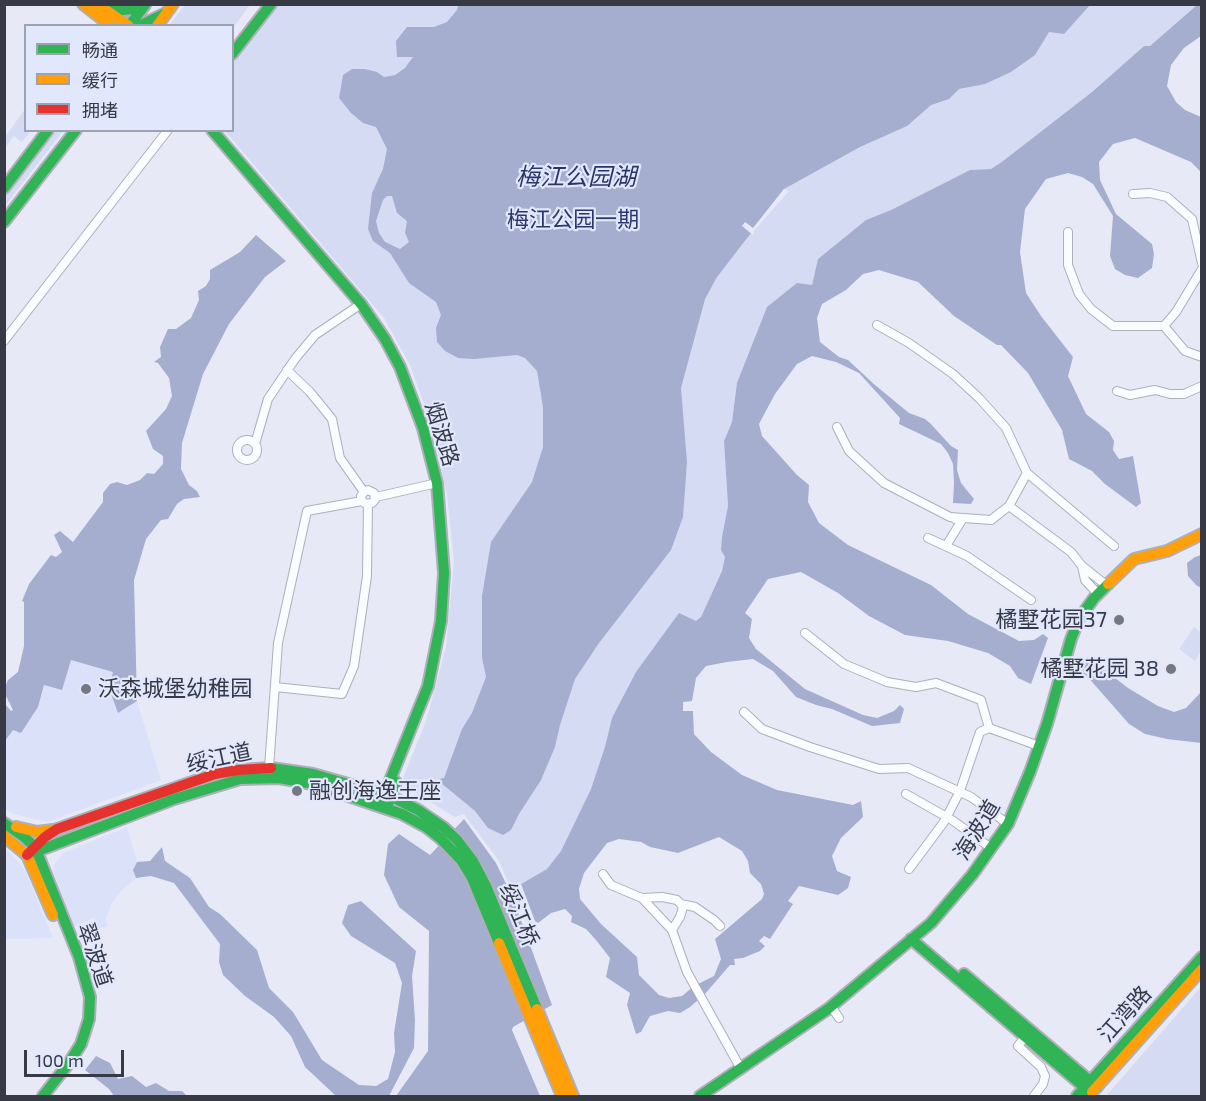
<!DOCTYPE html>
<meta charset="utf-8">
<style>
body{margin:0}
#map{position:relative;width:1206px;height:1101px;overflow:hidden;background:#e7eaf6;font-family:"Exo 2","Noto Sans SC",sans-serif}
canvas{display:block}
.frame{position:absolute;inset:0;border:6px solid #373a45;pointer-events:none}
.legend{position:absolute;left:24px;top:24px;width:210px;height:108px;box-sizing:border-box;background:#e1e7fc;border:2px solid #9da2b3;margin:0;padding:8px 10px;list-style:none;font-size:18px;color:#373a45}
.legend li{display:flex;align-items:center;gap:12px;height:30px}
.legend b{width:30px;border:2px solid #9da2b3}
.scale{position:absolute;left:24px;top:1050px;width:100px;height:27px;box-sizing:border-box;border:3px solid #373a45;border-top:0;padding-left:8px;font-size:18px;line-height:21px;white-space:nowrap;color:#373a45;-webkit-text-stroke:4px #e1e7fc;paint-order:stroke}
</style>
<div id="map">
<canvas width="1206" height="1101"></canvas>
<div class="frame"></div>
<ul class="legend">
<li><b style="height:8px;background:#30b455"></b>畅通</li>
<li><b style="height:8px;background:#ff9f0a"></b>缓行</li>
<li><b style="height:8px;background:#e5322d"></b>拥堵</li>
</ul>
<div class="scale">100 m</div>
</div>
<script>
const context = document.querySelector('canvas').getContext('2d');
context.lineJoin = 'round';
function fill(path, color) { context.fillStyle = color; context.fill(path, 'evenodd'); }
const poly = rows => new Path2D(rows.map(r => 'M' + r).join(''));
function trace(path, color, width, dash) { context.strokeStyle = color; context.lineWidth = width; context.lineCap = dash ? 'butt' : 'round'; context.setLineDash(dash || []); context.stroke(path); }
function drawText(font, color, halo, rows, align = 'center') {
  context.font = font + ' "Exo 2","Noto Sans SC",sans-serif'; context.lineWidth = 4.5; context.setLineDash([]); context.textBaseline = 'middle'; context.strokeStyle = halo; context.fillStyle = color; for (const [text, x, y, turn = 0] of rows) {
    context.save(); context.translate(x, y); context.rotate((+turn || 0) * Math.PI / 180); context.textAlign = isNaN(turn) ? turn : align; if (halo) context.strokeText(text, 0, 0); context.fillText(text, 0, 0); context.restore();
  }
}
fill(poly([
 [71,659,114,672,121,712,137,701,161,780,47,822,14,814,5,809,5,741,13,730,21,732,38,707,44,685],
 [127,827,137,862,133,870,136,878,121,891,112,903,106,918,107,927,99,928,94,918,74,927,53,870,54,865,63,853],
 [5,849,20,863,25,871,53,938,5,939]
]), '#dae1f9');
fill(poly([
 [185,5,185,4,250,5,233,28,232,26,169,25],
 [277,5,1197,5,1150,46,1144,46,1092,92,1003,161,991,169,970,170,891,210,866,220,819,259,812,285,734,410,732,422,724,441,728,506,725,557,722,571,701,617,612,718,606,747,591,789,561,851,547,869,521,884,510,887,499,861,464,814,455,817,414,792,404,783,403,778,426,721,446,647,454,562,447,495,432,426,410,365,384,318,225,131,232,130,233,61],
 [25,109,26,130,31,131,22,142,14,136,5,148,5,137],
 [56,131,63,131,5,206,4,197],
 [1194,627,1202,633,1201,651,1195,661,1179,649],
 [1201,987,1201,1096,1106,1096]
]), '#d5dbf2');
fill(poly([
 [458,5,1090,5,1064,34,1049,32,1035,55,1011,72,985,84,959,89,949,99,931,105,907,126,860,147,784,189,753,229,745,223,743,226,751,233,717,277,705,299,681,388,687,462,683,517,671,550,599,643,575,679,560,725,555,747,541,780,519,814,511,830,503,835,488,828,475,811,441,783,440,779,444,778,462,729,472,713,486,677,482,657,482,596,491,542,532,482,543,447,543,407,537,371,525,358,517,355,474,359,458,358,445,351,437,342,436,328,441,315,436,302,409,283,390,253,373,241,368,229,372,193,383,169,387,149,376,127,363,123,351,113,339,98,343,75,352,69,365,69,377,72,384,77,395,75,405,68,413,57,397,57,396,41,407,27,434,27,447,22,457,10],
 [387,196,392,196,397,213,407,221,405,233,409,242,400,249,385,242,379,233,376,221,383,200],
 [1197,5,1201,5,1201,36,1184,48,1171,65,1167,86,1176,102,1185,110,1201,117,1201,172,1191,162,1135,138,1113,144,1099,162,1100,180,1116,214,1152,244,1154,254,1152,268,1138,278,1125,275,1115,269,1110,256,1113,216,1093,184,1082,177,1068,173,1046,179,1025,209,1020,252,1026,293,1041,316,1073,357,1068,376,1086,414,1109,432,1114,441,1113,450,1119,459,1133,456,1141,503,1136,507,1105,484,1092,471,1069,459,1062,430,1028,373,1001,345,997,345,954,316,918,282,879,270,863,274,846,290,822,304,817,318,820,342,839,357,848,360,875,385,909,413,925,419,930,423,951,446,958,450,957,470,961,483,974,499,971,504,953,503,954,483,953,464,948,453,941,444,899,424,900,418,859,373,836,362,812,356,797,364,775,394,759,424,762,436,797,475,809,485,808,502,819,523,848,545,931,585,968,614,1019,641,1034,640,1043,634,1048,638,1031,684,1018,678,1010,666,988,653,948,641,905,635,869,616,838,593,801,572,768,579,745,613,752,619,749,638,756,649,805,689,863,715,877,718,894,711,900,705,904,709,900,723,872,726,832,709,816,705,796,697,773,671,753,659,727,662,706,666,696,678,692,701,683,702,683,711,693,711,694,734,711,752,742,775,777,790,853,805,861,801,863,817,841,838,832,856,837,871,851,877,848,888,838,895,799,886,788,901,793,904,770,939,764,936,759,941,765,946,760,951,743,958,734,959,735,965,730,965,704,995,690,1007,680,1013,668,1011,650,1016,641,1032,636,1034,627,1005,630,993,606,977,610,958,596,940,586,929,571,922,572,916,565,909,551,913,538,923,535,921,521,884,547,869,561,851,591,789,605,747,612,718,636,672,679,613,696,621,701,617,722,571,725,557,721,550,722,537,728,506,724,441,732,422,737,383,767,307,797,283,812,285,818,259,866,220,891,210,970,170,991,169,1003,161,1092,92,1144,46,1150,46],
 [719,837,742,851,748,861,750,873,761,884,764,894,762,899,715,939,721,959,714,976,694,986,682,996,669,998,659,995,639,975,637,957,601,924,580,899,579,889,584,873,607,843,619,839,641,842,650,847,678,853],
 [256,235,286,261,265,277,229,324,203,374,182,443,181,469,189,485,197,491,200,497,184,499,177,504,168,519,161,520,146,539,134,580,137,701,118,713,109,688,113,672,71,660,62,690,44,685,38,707,21,733,13,730,5,741,5,704,11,711,13,710,5,694,5,687,8,680,18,672,24,646,24,602,22,601,29,584,51,555,56,557,62,552,54,535,60,531,73,542,103,502,103,493,110,484,117,482,127,485,140,480,147,473,154,474,163,464,163,456,153,449,146,431,166,409,172,396,169,378,158,363,154,362,161,357,160,347,168,329,176,329,191,318,199,300,198,291,206,286,210,279,210,270,240,252],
 [1201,555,1202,555,1201,588,1196,585,1188,576,1187,563,1195,557],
 [1088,657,1128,688,1158,706,1174,712,1186,708,1201,692,1201,743,1167,739,1145,734,1129,724,1086,675,1077,671],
 [464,819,496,863,512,896,552,1005,513,1027,512,1030,540,1096,396,1096,428,1051,429,931,399,907,384,875,388,844,399,834,430,855],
 [162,847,165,861,190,878,209,907,220,914,257,950,269,988,293,1012,322,1060,359,1085,376,1086,388,1079,395,1052,394,1033,402,983,395,963,351,936,342,923,348,905,361,901,416,951,412,976,415,1020,414,1048,389,1096,336,1096,305,1067,291,1036,274,1017,245,996,223,975,219,962,220,944,174,883,151,876,136,878,133,870,137,862,150,861],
 [96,1056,110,1063,118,1079,132,1076,146,1087,156,1083,169,1091,182,1091,187,1096,114,1096,109,1089,85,1070]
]), '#a6aed0');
fill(poly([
 [784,189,789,191,754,231,753,235,742,226,745,222,753,228]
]), '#e7eaf6');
const street = poly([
 [1133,194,1150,193,1167,197,1192,219,1202,263],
 [1068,232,1068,265,1079,294,1091,309,1113,326,1164,326,1176,312,1202,269],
 [877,325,909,343,953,374,979,398,1006,428,1027,473,1009,506],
 [1164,326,1185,351,1202,357],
 [4,341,168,130],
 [287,370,310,392,332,419,340,458,364,492,361,496,362,501,366,504,372,503,375,500,374,493,368,490,364,492],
 [1117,391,1130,395,1155,390,1170,394,1184,394,1202,386],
 [837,427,849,451,884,483,950,517,991,520,1009,506,1071,552,1082,566,1085,580,1098,594],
 '237 450a10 10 0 1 1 20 0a10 10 0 1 1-20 0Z',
 [255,444,268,399,295,359,315,335,361,304],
 [1027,473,1114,546],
 [376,497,437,483],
 [928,538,967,556,1031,600],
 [946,546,962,520,955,519],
 [1082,566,1106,585],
 [805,633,844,664,887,682,916,687,936,683,981,700,989,728,1039,746],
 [275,687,342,694,354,666,367,576,368,504],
 [744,712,762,729,810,747,879,769,908,768,971,797,1008,824],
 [269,768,278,643,307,511,362,501],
 [906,794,952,820,991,848],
 [909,869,944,822,960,791,980,732,989,728],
 [603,874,611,885,642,898,672,930,687,972,741,1069],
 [642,898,662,897,677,900,681,904,683,907,680,917,672,930],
 [681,904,695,907,714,920,720,926],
 [831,1006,839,1018],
 [1027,1034,1018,1046,1041,1067,1045,1076,1043,1084,1034,1096]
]);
const fast = poly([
 [102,4,122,10,133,9,143,4],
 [129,26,145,5],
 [139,26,166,13],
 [232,54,271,4],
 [212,130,361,304,385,339,400,367,423,428,437,483,444,573,441,621,428,686,380,805],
 [4,188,48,130],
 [4,222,76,130],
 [271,768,313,774,390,796,418,810,443,827,457,840,473,861,486,886,537,1009],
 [387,807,396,782],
 [4,823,24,837,34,846,37,852,79,957,90,997,89,1019,81,1044,69,1063,43,1096],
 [27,855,174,799,240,779,279,778,313,784,402,814,426,827,440,838,461,860,472,878,499,943],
 [911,939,1091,1093],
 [964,974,1097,1087],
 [700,1096,828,1009,931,923,972,875,1008,824,1030,772,1047,724,1071,639,1079,619,1094,598,1108,584],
 [1077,1096,1202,957]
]);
const slow = poly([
 [83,4,111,26],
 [99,5,129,26],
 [157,26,173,4],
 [1108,584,1134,559,1167,551,1202,534],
 [16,827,37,832,53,830],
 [4,836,27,855,53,915],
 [499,943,562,1096],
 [537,1009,573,1096],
 [1092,1092,1202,969]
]);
const jam = poly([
 [27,855,45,837,57,829,215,774,238,770,271,768]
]);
trace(street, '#adafb9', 10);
trace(fast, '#adafb9', 14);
trace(slow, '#adafb9', 14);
trace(jam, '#adafb9', 14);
trace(street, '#fbfcfe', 8);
trace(fast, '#30b455', 10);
trace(slow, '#ff9f0a', 10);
trace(jam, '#e5322d', 10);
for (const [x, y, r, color] of [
 [1119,620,6,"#757883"],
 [1171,669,6,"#757883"],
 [86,689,6,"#757883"],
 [297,791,6,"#757883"]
]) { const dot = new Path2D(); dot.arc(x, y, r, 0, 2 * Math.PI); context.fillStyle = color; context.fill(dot); trace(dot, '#e1e7fc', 2); }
drawText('22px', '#2d366c', '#e1e7fc', [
 ["梅江公园一期",573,220]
]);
drawText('22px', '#373a45', '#e1e7fc', [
 ["烟波路",442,434,73],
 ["绥江道",219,758,-12],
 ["海波道",977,830,-58],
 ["绥江桥",519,915,67],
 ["翠波道",95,955,72],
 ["江湾路",1125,1014,-48]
]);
drawText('22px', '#373a45', '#e1e7fc', [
 ["橘墅花园37",1107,620],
 ["橘墅花园 38",1159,669],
 ["沃森城堡幼稚园",98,689,"left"],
 ["融创海逸王座",309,791,"left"]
], 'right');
drawText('italic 24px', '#2c356b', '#e1e7fc', [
 ["梅江公园湖",576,177]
]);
</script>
